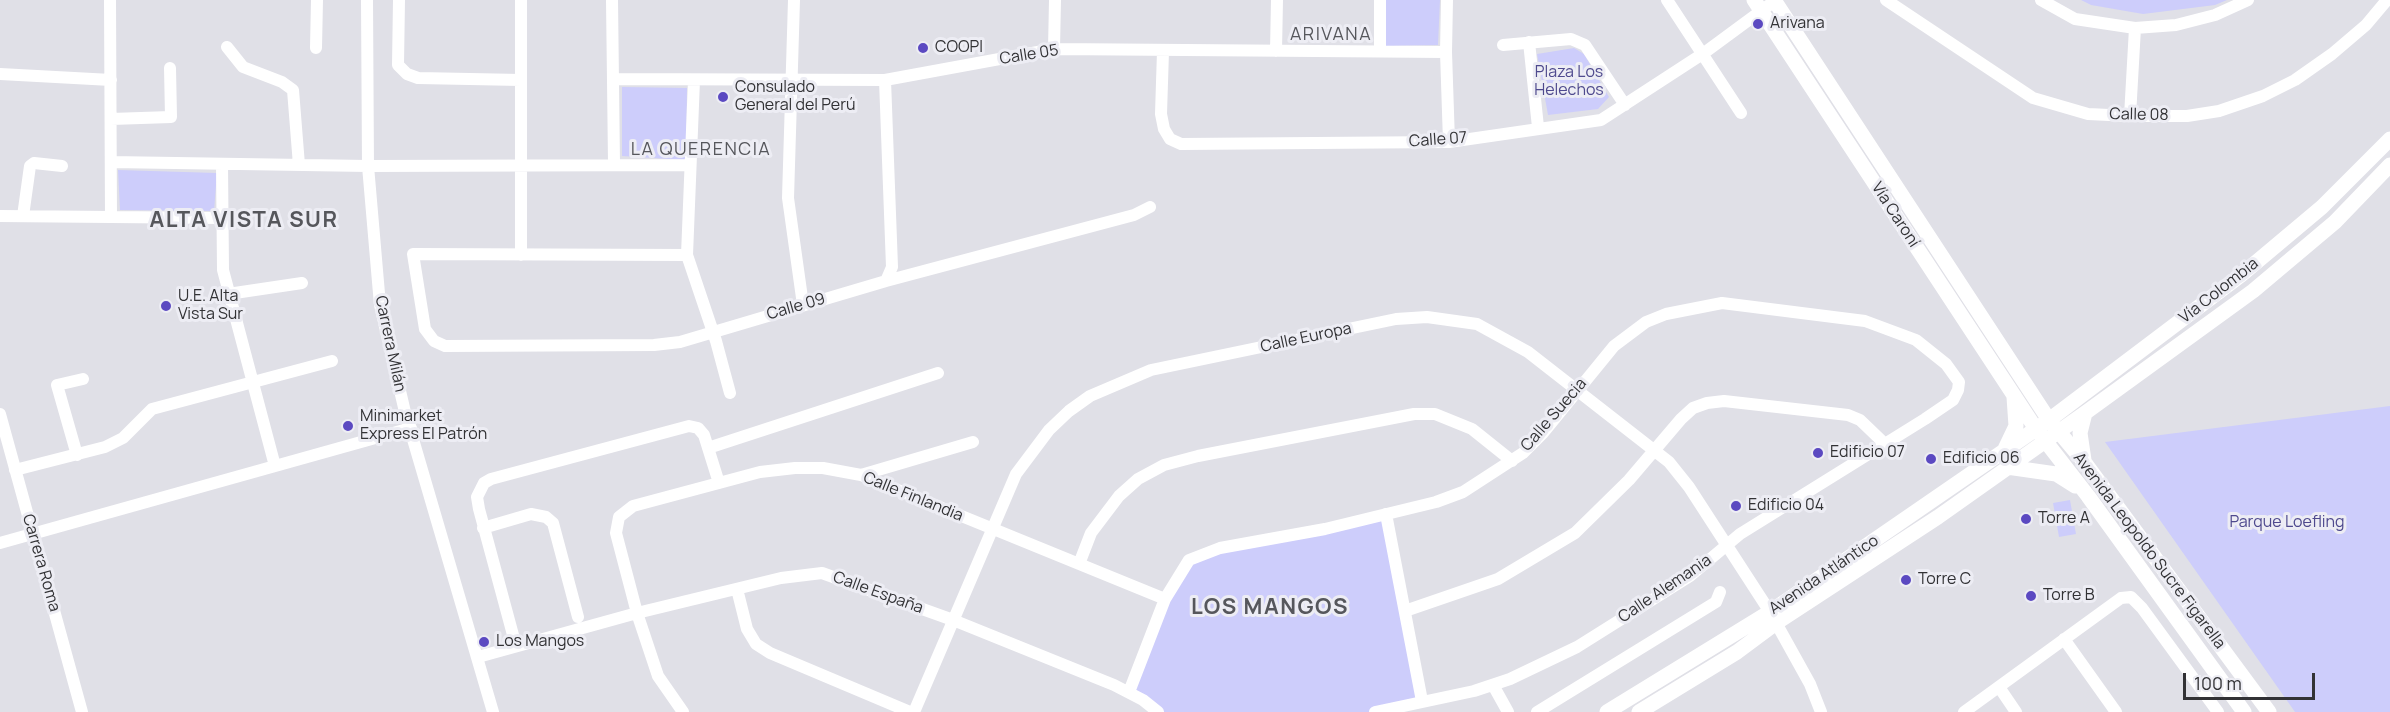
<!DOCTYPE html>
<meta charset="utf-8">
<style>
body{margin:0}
#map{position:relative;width:2390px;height:712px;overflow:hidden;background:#e0e0e7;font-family:Manrope,sans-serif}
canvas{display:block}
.scale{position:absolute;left:2183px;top:673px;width:132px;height:27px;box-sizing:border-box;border:3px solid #323235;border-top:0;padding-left:8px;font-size:18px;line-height:21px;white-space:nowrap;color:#323235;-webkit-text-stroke:4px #ededf4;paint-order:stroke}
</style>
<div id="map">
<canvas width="2390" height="712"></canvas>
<div class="scale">100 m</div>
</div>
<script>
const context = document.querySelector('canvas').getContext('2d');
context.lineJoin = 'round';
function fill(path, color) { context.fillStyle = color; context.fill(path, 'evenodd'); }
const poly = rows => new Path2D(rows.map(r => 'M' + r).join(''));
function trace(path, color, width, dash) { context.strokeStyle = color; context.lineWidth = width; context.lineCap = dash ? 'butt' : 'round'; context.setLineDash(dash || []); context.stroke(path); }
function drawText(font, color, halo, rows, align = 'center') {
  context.font = font + ' Manrope,sans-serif'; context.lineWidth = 6; context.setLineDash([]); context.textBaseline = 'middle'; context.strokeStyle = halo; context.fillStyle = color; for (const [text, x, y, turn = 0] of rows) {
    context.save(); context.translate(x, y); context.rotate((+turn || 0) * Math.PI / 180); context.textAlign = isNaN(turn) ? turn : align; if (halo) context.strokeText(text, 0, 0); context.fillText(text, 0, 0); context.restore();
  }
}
fill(poly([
 [1385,0,1440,0,1438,45,1384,46],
 [2081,0,2227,0,2215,5,2143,14,2091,5],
 [1574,48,1584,54,1609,97,1598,109,1548,115,1537,54],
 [622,87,687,88,686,160,622,156],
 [118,170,217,173,214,211,120,210],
 [2390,406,2390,712,2295,712,2105,442],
 [2070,500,2076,534,2059,537,2053,503],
 [1386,514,1422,701,1375,712,1158,712,1129,692,1189,560]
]), '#cdcdfb');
trace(poly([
 [110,0,111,217],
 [367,0,368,166,380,305,405,412,493,712],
 [399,0,398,65,407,74,418,78,521,80],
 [521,0,521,255],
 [612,0,614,163],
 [794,0,788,198,803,305],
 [1380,0,1380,51],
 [1447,0,1446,52,1449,142],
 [1667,0,1741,113],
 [1886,0,2033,98,2088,114,2130,116,2187,116,2219,111,2263,96,2295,80,2332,54,2366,25,2387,0],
 [2041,0,2075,19,2135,28,2176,25,2215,15,2248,0],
 [1529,42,1538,127],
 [1503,45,1571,39,1585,45,1625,105],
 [227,47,243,67,282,82,293,90,299,165],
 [316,48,317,0],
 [1054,49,1055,0],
 [1163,51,1161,114,1164,129,1170,139,1181,144,1449,142,1601,120,1704,53,1776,0],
 [1276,51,1277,0],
 [0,74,111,80],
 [614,79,885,80,1054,49,1446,52],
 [694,80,687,255,716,341,730,393],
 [885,80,892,267,886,281],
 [2130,116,2135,28],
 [111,119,171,117,170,68],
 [111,162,368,166,689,165],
 [222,165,223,270,275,466],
 [0,216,222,218],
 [23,216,30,166,34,163,62,166],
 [687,255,413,254,425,329,434,341,445,346,654,345,680,342,886,281,1134,215,1150,207],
 [228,294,302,283],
 [0,414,82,712],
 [708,448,938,373],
 [77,455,57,385,83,379],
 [15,470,105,447,123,438,152,409,332,361],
 [861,475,973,442],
 [1386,514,1422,701],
 [483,528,531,514,546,517,553,523,578,617],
 [0,543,411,428],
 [1079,564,1091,533,1119,496,1138,479,1164,465,1198,456,1414,414,1435,414,1472,429,1512,461],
 [737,589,747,629,756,644,770,653,910,712],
 [1405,611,1498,579,1575,533,1629,480,1681,419,1693,408,1707,403,1724,401,1848,415,1860,420,1885,444],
 [2064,639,2116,712],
 [516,646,479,509,477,497,484,483,491,479,689,426,698,428,704,435,719,483],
 [478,657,637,613,781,578,822,573,953,620,1114,685,1143,700,1158,712],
 [1493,685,1508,712],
 [1999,687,2016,712],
 [1129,692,1165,599,1189,560,1220,548,1325,529,1436,502,1463,492,1523,453,1543,433,1614,346,1646,322,1666,314,1722,303,1865,321,1916,340,1946,364,1959,382,1958,390,1953,400,1925,419,1740,534,1690,576,1577,647,1510,679,1474,691,1375,712],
 [683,712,658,676,637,613,616,533,619,517,633,506,760,472,795,468,823,468,861,475,1165,599],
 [914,712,1016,474,1049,430,1069,411,1090,396,1151,370,1396,319,1427,317,1477,324,1528,352,1669,462,1689,487,1770,612,1810,684,1821,712],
 [1537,712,1716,602,1720,592],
 [1964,712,2121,598,2131,597,2142,608,2218,712]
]), '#fff', 12);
trace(poly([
 [1754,0,2036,429,2088,496,2244,712],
 [1774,0,2049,420,2085,463,2269,712],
 [2005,449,2016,426,2014,397],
 [2084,460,2080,433,2085,413],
 [2007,467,2056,474,2075,486],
 [1607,712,1770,612,2049,420,2241,275,2322,207,2390,139],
 [1639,712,1737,652,1776,623,1938,517,2085,413,2253,291,2335,222,2390,165]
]), '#fff', 15);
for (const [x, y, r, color] of [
 [1758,24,6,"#5b49c1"],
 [923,48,6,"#5b49c1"],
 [723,97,6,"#5b49c1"],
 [166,306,6,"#5b49c1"],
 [348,426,6,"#5b49c1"],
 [1818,453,6,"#5b49c1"],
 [1931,459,6,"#5b49c1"],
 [1736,506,6,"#5b49c1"],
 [2026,519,6,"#5b49c1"],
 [1906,580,6,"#5b49c1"],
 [2031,596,6,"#5b49c1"],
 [484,642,6,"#5b49c1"]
]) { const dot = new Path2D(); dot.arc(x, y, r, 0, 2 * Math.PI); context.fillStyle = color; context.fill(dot); trace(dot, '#ededf4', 2); }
drawText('16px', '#323235', '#ededf4', [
 ["Arivana",1770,24],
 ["COOPI",935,48],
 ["Consulado",735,88],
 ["General del Perú",735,106],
 ["U.E. Alta",178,297],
 ["Vista Sur",178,315],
 ["Minimarket",360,417],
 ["Express El Patrón",360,435],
 ["Edificio 07",1830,453],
 ["Edificio 06",1943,459],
 ["Edificio 04",1748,506],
 ["Torre A",2038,519],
 ["Torre C",1918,580],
 ["Torre B",2043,596],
 ["Los Mangos",496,642]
], 'left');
drawText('16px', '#323235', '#ededf4', [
 ["Calle 05",1029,55,-9],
 ["Calle 08",2139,115,1],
 ["Calle 07",1438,140,-4],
 ["Vía Caroní",1895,215,57],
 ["Vía Colombia",2219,291,-38],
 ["Calle 09",796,307,-16],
 ["Calle Europa",1306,338,-12],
 ["Carrera Milán",390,344,78],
 ["Calle Suecia",1554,415,-49],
 ["Calle Finlandia",913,497,22],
 ["Avenida Leopoldo Sucre Figarella",2149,551,53],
 ["Carrera Roma",41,563,74],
 ["Avenida Atlántico",1824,575,-34],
 ["Calle Alemania",1665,589,-34],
 ["Calle España",878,593,20]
]);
drawText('16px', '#4f4a8e', '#ededf4', [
 ["Plaza Los",1569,73],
 ["Helechos",1569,91],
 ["Parque Loefling",2287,523]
]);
context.letterSpacing = '1.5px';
drawText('18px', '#56575c', '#ededf4', [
 ["ARIVANA",1331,35],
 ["LA QUERENCIA",701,150]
]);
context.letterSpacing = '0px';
context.letterSpacing = '1.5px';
drawText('bold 22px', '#56575c', '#ededf4', [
 ["ALTA VISTA SUR",244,221],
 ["LOS MANGOS",1270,608]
]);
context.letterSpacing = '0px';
</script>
